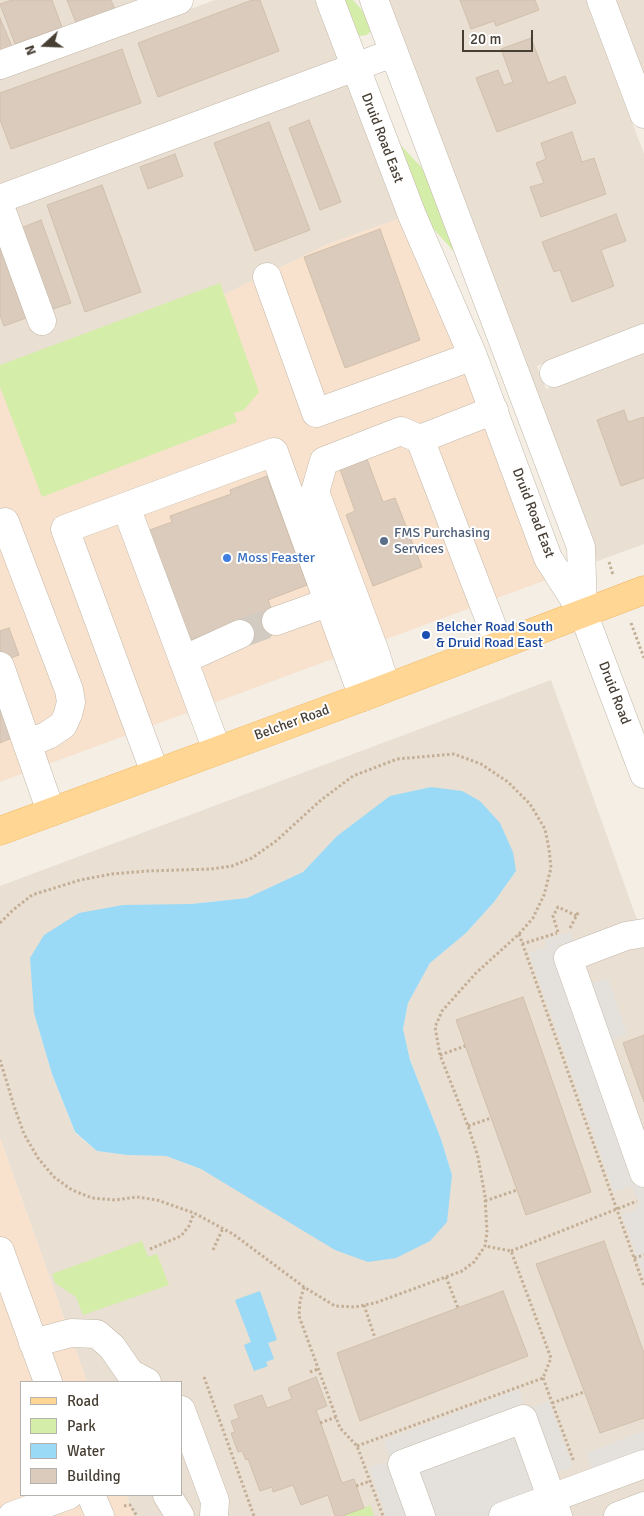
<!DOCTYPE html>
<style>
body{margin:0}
#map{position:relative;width:644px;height:1516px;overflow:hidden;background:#f4eee5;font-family:Signika,sans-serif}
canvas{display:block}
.legend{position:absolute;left:20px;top:1381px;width:162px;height:115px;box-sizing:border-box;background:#fff;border:1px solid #b5b2ae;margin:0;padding:6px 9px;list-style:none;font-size:15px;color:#473e34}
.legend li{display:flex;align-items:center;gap:10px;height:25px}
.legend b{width:25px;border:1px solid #b5b2ae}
.north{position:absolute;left:20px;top:20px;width:50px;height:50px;-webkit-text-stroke:4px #fff;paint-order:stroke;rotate:250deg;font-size:14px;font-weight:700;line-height:20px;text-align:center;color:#473e34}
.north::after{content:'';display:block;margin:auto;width:18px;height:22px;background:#473e34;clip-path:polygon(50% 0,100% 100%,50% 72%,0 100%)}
.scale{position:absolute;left:462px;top:30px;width:71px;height:22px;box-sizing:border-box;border:2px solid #473e34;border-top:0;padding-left:6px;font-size:15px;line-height:18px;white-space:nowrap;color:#473e34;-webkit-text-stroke:4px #fff;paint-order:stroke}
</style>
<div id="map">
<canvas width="644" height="1516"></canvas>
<ul class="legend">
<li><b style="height:6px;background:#ffd693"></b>Road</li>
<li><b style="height:14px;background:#d4eda9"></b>Park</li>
<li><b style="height:14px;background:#9adaf7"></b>Water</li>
<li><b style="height:14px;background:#dacbbc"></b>Building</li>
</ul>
<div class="north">N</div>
<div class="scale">20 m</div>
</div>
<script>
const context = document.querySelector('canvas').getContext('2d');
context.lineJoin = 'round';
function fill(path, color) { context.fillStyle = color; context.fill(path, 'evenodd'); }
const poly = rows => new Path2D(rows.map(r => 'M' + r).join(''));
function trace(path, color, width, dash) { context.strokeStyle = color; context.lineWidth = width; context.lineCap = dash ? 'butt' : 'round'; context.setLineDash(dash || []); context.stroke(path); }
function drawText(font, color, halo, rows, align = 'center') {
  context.font = font + ' Signika,sans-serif'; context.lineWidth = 4; context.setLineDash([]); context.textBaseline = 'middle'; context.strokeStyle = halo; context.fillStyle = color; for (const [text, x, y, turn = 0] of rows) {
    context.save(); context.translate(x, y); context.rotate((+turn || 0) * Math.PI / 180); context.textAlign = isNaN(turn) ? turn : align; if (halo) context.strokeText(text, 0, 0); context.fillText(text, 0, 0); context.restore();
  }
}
fill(poly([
 [0,0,143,0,0,52],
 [215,0,315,0,338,61,0,186,0,78],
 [389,0,586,0,644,154,644,325,537,366,546,389,644,351,644,544,595,562,594,542],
 [616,0,644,0,644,75],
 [347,84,398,219,328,244,213,300,0,372,0,212],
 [551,680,644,939,644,1516,134,1516,126,1495,181,1495,181,1382,87,1382,0,1138,0,886],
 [431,787,516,871,494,902,466,933,430,963,408,1003,403,1029,410,1060,441,1139,452,1175,229,1185,201,1169,166,1156,127,1155,97,1151,75,1133,52,1074,34,1013,191,904,247,898,303,872,337,836,391,796]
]), '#e9dfd2');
fill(poly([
 [398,219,460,361,546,580,0,782,0,372,213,300,328,244],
 [0,1138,87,1382,21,1382,21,1495,126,1495,134,1516,0,1516]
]), '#f8e2cd');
fill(poly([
 [339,0,353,0,361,9,366,16,370,27,370,32,367,35,360,36,355,34],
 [397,141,421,167,428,179,456,254,416,209],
 [220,283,259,392,244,410,234,413,237,422,42,497,0,387,0,365],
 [142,1241,148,1257,157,1254,169,1285,83,1315,76,1297,55,1283,52,1274],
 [370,1505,374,1516,342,1516,364,1508]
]), '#d4eda9');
fill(poly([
 [570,932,588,982,592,983,608,978,627,1034,610,1041,641,1128,644,1126,644,1276,622,1214,637,1209,639,1203,632,1187,629,1187,614,1192,529,953,544,948,546,946,545,940],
 [519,1389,524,1406,527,1408,531,1408,549,1401,573,1467,558,1472,556,1475,570,1516,386,1516,369,1468,390,1461,384,1440],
 [644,1431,644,1452,593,1471,586,1453]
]), '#e4e1dd');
fill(poly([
 [431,787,462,791,480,801,500,823,513,852,516,871,494,902,466,933,430,963,408,1003,403,1029,410,1060,441,1139,452,1175,447,1222,430,1241,396,1258,368,1262,335,1250,201,1169,166,1156,127,1155,97,1151,75,1132,52,1074,34,1013,30,958,44,935,79,913,123,905,191,904,247,898,303,872,337,836,390,796],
 [260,1291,277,1340,268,1343,274,1359,266,1362,268,1366,254,1371,244,1345,251,1342,235,1300]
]), '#9adaf7');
const building = poly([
 [12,0,52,0,62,27,15,44,0,4,12,0],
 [67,0,111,0,116,12,78,28,67,0],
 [252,0,260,0,279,51,158,97,138,43,252,0],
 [460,0,535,0,539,10,496,26,494,21,471,29,460,0],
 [0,18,13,49,0,54,0,18],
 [531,38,548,83,565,76,576,103,497,132,476,78,498,70,504,85,513,82,501,49,531,38],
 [122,49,141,103,11,149,0,120,0,93,122,49],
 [309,120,341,202,320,210,289,128,309,120],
 [269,122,310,230,255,251,214,143,269,122],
 [572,132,582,162,594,158,606,194,541,217,530,187,544,183,536,163,546,159,541,143,572,132],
 [175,154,183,176,148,189,140,167,175,154],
 [102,185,141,292,85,312,47,205,102,185],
 [616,214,626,241,601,250,614,286,572,302,560,270,554,272,542,242,616,214],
 [41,220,71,303,50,310,21,228,41,220],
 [380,229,420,340,345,368,304,257,380,229],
 [0,247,26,318,4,326,0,315,0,247],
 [624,410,628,422,644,417,644,478,621,486,597,420,624,410],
 [364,451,383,502,395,498,422,567,373,586,346,515,355,511,337,461,364,451],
 [267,476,307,585,268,600,280,632,244,646,236,623,188,641,147,531,172,522,170,516,231,494,230,490,267,476],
 [9,628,19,655,0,662,0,631,9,628],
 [0,699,14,737,0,743,0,699],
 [523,997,591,1192,526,1215,456,1020,523,997],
 [644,1035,644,1102,623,1043,644,1035],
 [604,1241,644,1353,644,1418,600,1433,536,1264,604,1241],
 [503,1291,528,1356,360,1421,337,1353,503,1291],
 [316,1377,327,1406,316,1410,342,1483,354,1479,364,1508,342,1516,335,1516,328,1495,301,1505,293,1485,273,1492,272,1487,260,1491,248,1459,246,1460,242,1451,238,1452,231,1433,235,1432,231,1421,239,1418,234,1405,262,1395,267,1408,292,1399,288,1388,316,1377]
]);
fill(building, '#dacbbc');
trace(building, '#d2c0ab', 1);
trace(poly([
 [240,634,276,621]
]), '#d1cbc2', 28, [28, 14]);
const minor = poly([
 [330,0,412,215,473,356,548,558,583,613,644,774],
 [374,0,581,547,583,611],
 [601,0,644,114],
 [0,65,179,0],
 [0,199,393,53],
 [0,206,42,321],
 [267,277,316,413,473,356],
 [554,373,644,338],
 [420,439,499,644],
 [126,507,217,750],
 [0,524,5,522,69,690,71,702,68,714,63,725,48,735,27,744],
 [276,621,329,602],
 [183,660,240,634],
 [0,666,51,812],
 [386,687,375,652,315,492,324,461,401,431,420,439,494,410],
 [155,773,65,529,274,452,363,697],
 [644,933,626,936,568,958,644,1173],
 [0,1251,48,1382],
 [33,1343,71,1333,97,1334,112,1347,130,1373,147,1382],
 [181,1410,215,1501,214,1516],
 [91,1495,100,1516],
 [167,1495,180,1516],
 [12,1516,69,1495],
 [421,1516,402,1464,523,1419,558,1516],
 [503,1516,644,1464],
 [618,1516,644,1506]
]);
const major = poly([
 [0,831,363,697,644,590]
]);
trace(minor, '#c3b8a9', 29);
trace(major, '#efb457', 29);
trace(poly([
 [609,562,613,575],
 [631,623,644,658],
 [0,923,13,910,32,895,80,880,112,874,147,871,211,869,232,866,252,858,276,841,321,800,353,776,397,759,454,754,481,764,508,782,530,804,545,829,549,849,551,868,544,895,533,918,519,934,476,973,442,1011,435,1027,440,1055,468,1126,478,1157,485,1196,487,1232,485,1246,474,1262,462,1271,375,1303,355,1307,335,1306,304,1287,233,1234,194,1213,157,1200,137,1197,115,1200,92,1198,72,1190,54,1177,38,1158,24,1134,14,1106,0,1060],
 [570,928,579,911],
 [558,932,553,916,558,907,577,916],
 [519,934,644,1286],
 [522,944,557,933],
 [440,1055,465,1046],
 [468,1126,491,1118],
 [485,1201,517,1190],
 [150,1249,181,1236,189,1226,194,1213],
 [213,1250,223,1228],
 [511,1251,637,1201],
 [634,1258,644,1255],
 [446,1277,458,1308],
 [304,1287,300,1301,299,1316,340,1428,357,1446,383,1516],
 [364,1305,375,1338],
 [310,1372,318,1369],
 [204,1377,254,1516],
 [543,1378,574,1462],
 [552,1403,584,1392],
 [320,1423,336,1417],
 [357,1446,543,1378,551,1358,511,1251,485,1246],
 [356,1486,370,1481],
 [124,1506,130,1505,137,1516]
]), '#c4af96', 3, [2.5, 2.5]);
trace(minor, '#fff', 28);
trace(major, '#ffd693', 28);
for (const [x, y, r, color] of [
 [384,541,5,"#5c6f8a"],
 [227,558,5,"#3f7fe0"],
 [426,635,5,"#1a4fb4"]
]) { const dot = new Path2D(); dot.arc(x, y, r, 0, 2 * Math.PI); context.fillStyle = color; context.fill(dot); trace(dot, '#fff', 2); }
drawText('14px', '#473e34', '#fff', [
 ["Druid Road East",382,138,69],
 ["Druid Road East",533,513,69],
 ["Druid Road",614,693,69],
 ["Belcher Road",292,723,-20]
]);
drawText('14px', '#4e5e75', '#fff', [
 ["FMS Purchasing",394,533],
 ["Services",394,549]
], 'left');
drawText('14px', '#366cbe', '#fff', [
 ["Moss Feaster",237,558]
], 'left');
drawText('14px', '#164399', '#fff', [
 ["Belcher Road South",436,627],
 ["& Druid Road East",436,643]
], 'left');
</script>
